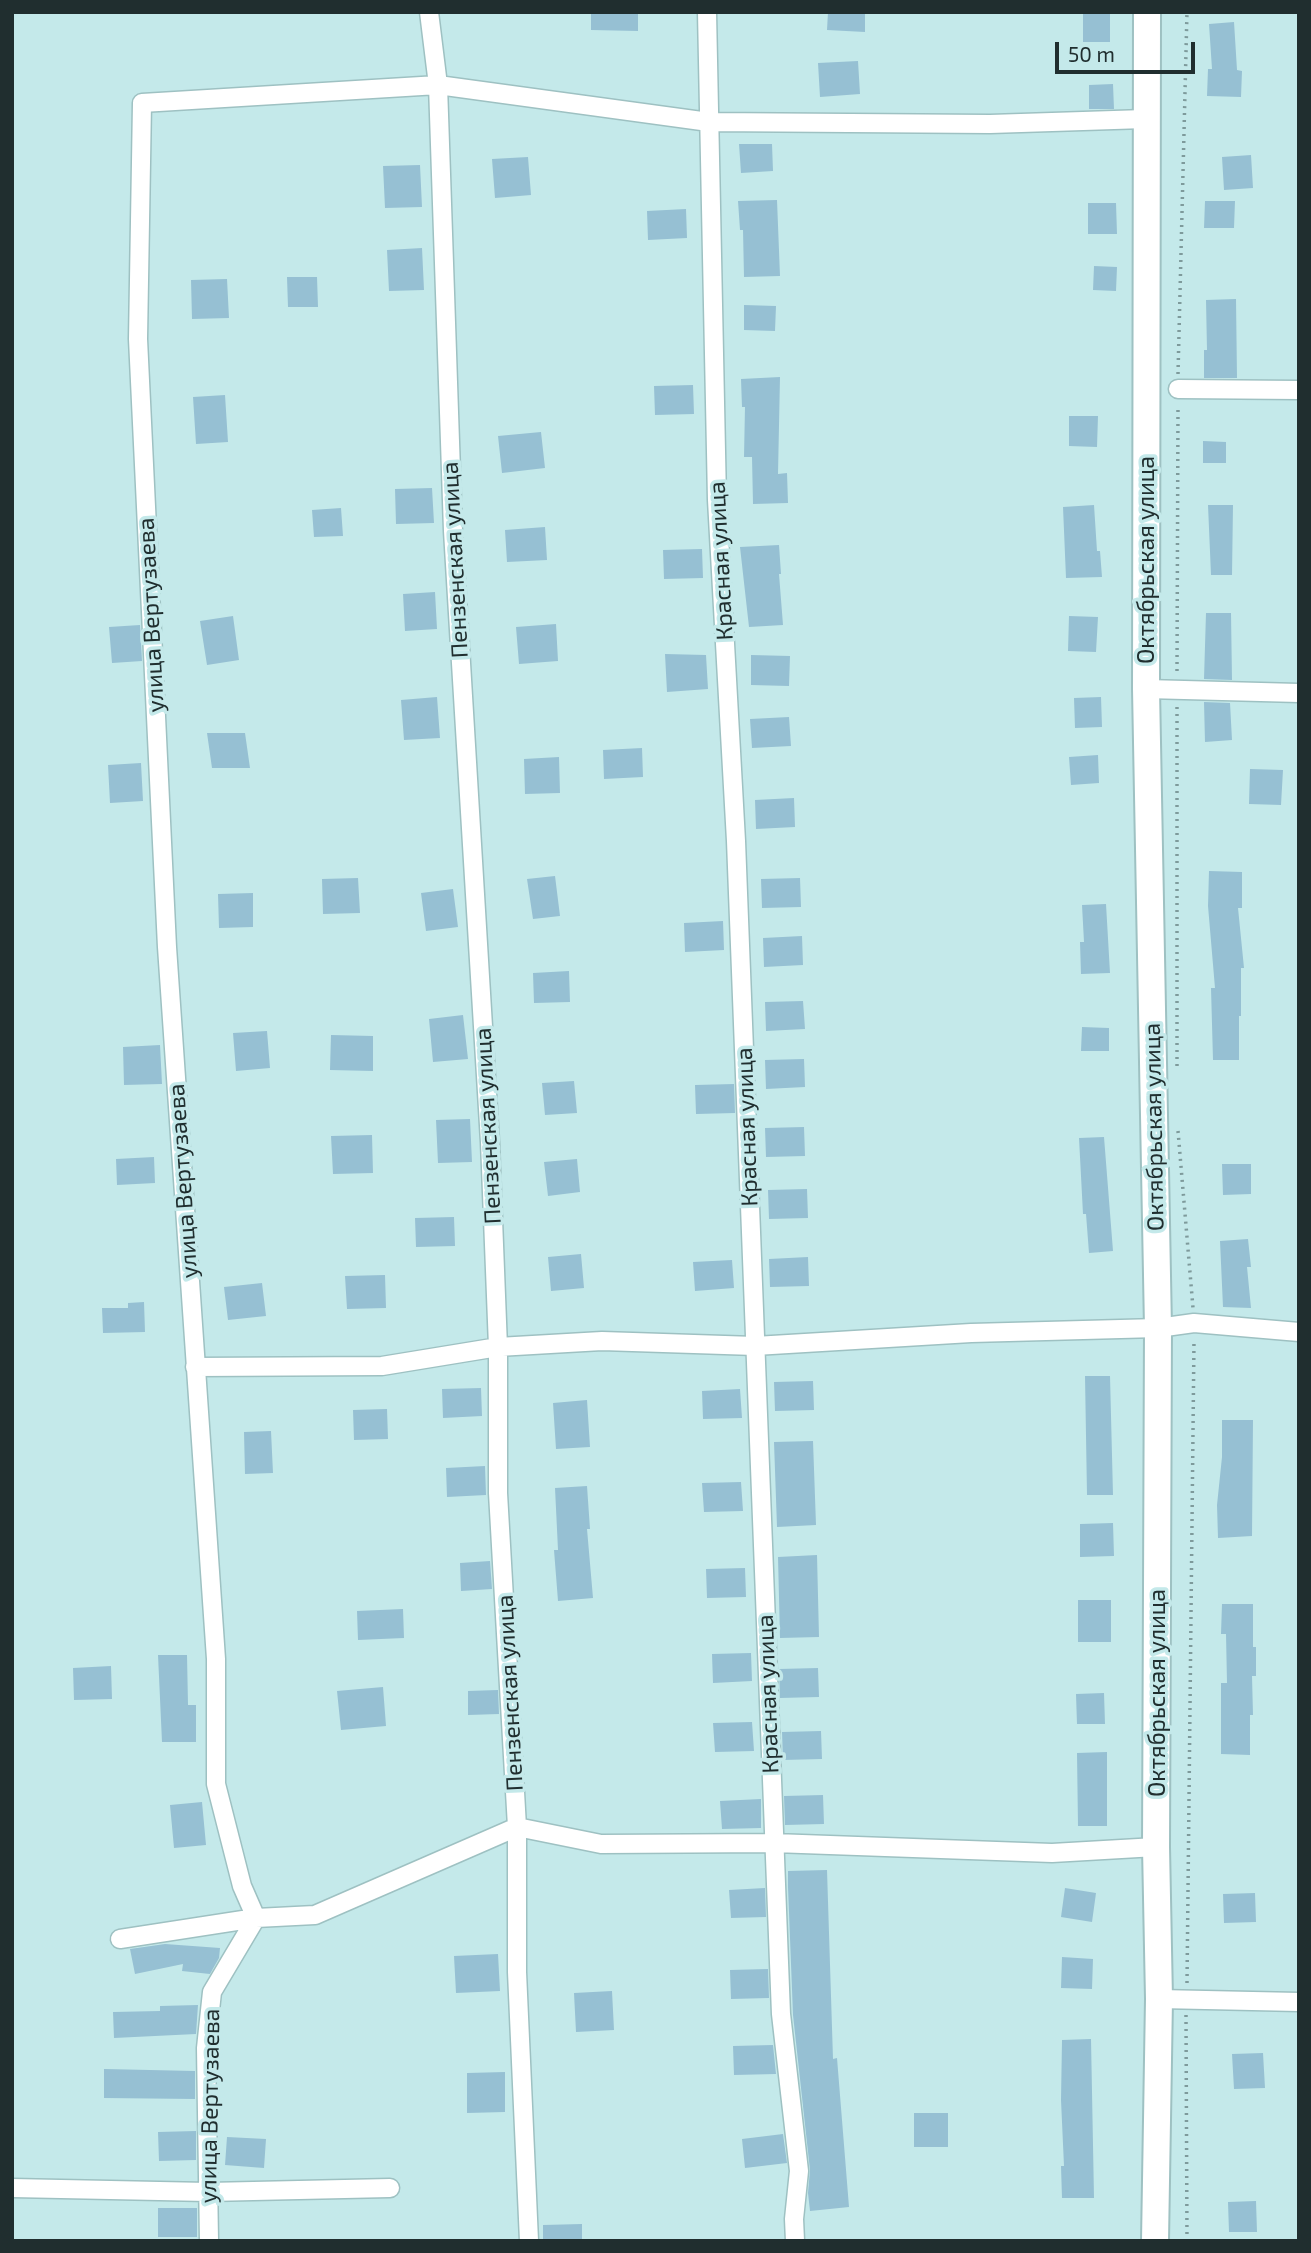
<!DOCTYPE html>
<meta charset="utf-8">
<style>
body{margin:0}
#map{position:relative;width:1311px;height:2253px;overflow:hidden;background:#c4e9ea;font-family:"Exo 2",sans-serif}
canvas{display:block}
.frame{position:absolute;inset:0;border:14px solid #202e2f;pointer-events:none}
.scale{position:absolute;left:1055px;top:42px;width:140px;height:32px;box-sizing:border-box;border:4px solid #202e2f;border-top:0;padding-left:9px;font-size:21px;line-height:24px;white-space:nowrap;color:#202e2f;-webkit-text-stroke:5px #c4e9ea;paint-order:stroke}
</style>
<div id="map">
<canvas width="1311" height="2253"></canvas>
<div class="frame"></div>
<div class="scale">50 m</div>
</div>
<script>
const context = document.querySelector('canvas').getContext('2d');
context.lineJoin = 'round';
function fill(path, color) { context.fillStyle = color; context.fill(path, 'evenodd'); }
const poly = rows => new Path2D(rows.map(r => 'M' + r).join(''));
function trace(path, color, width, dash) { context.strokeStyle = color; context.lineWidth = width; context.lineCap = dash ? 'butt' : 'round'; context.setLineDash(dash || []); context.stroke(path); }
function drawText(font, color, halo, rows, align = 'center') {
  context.font = font + ' "Exo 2",sans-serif'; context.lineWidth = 7; context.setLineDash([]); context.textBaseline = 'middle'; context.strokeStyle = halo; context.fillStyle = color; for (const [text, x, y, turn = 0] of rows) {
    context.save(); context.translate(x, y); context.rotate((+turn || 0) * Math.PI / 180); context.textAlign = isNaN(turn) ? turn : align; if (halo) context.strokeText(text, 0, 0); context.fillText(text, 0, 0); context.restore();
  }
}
fill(poly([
 [591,12,638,12,638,31,591,30],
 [828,12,865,12,865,32,827,30],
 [1083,14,1110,14,1110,42,1083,42],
 [1234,22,1237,70,1242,71,1241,97,1207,96,1208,69,1212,69,1209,24],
 [858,61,860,94,820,97,818,63],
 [1113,84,1114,109,1089,109,1089,85],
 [739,144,772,144,773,171,741,173],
 [1251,155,1253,188,1224,190,1222,157],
 [528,157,531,195,495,198,492,159],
 [420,165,422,207,385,208,383,166],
 [777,200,780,276,744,277,743,230,740,230,738,201],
 [1205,201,1235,201,1234,228,1204,228],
 [1088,203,1116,203,1117,234,1088,234],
 [686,209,687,238,648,240,647,211],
 [422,248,424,290,389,291,387,250],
 [1094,266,1117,267,1116,291,1093,290],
 [287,277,317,277,318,307,288,307],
 [227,279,229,318,192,319,191,280],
 [1236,299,1237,378,1204,378,1204,350,1207,350,1206,300],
 [744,305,776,306,775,331,744,330],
 [780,377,778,474,787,473,788,503,753,504,752,457,744,457,745,407,742,407,741,379],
 [693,385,694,414,655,415,654,386],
 [225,395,228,442,196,444,193,397],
 [1069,416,1098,416,1097,447,1069,446],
 [541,432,545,468,502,473,498,436],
 [1203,441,1226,442,1226,463,1203,463],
 [432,488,434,523,396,524,395,489],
 [1094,505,1097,551,1100,551,1102,577,1066,578,1063,507],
 [1208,505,1233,505,1232,575,1211,575],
 [341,508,343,536,314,537,312,510],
 [545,527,547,560,507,562,505,530],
 [779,545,781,574,779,574,783,625,749,627,740,547],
 [702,549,703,578,664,579,663,550],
 [435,592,437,629,405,631,403,594],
 [1206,613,1231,613,1232,680,1204,679],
 [233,616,239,660,207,665,200,621],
 [1069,616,1098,617,1096,652,1068,651],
 [556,624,558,661,519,664,516,627],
 [140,625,142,661,112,663,109,627],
 [665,654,706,655,708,689,667,692],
 [751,655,790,656,789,686,751,685],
 [437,697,440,738,404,740,401,700],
 [1101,697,1102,727,1075,728,1074,698],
 [1204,702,1230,703,1232,740,1205,742],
 [789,717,791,746,752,748,750,719],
 [207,733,245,733,250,768,212,768],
 [642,748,643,777,604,779,603,750],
 [1098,755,1099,783,1071,785,1069,757],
 [559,757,560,793,525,794,524,759],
 [141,763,143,801,110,803,108,765],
 [1250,769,1283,770,1281,805,1249,804],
 [794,798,795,827,756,829,755,800],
 [1209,871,1242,872,1242,908,1238,908,1244,968,1241,968,1241,1016,1239,1016,1239,1060,1213,1060,1211,988,1215,988,1208,906],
 [555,876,560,916,533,919,527,879],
 [358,878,360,913,323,914,322,879],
 [800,878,801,907,762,908,761,879],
 [453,889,458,927,426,931,421,893],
 [253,893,253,927,219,928,218,894],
 [1106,904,1110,973,1081,974,1080,942,1084,942,1082,905],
 [723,921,724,950,685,952,684,923],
 [802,936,803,965,764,967,763,938],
 [569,971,570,1002,534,1003,533,973],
 [803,1001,805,1029,766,1031,765,1002],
 [463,1015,468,1059,433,1062,429,1019],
 [1082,1027,1109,1028,1109,1051,1081,1051],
 [267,1031,270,1068,236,1071,233,1033],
 [331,1035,373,1036,373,1071,330,1070],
 [160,1045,162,1084,124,1085,123,1047],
 [804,1059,805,1087,766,1089,765,1060],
 [574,1081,577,1113,545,1115,542,1083],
 [734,1084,735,1113,696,1114,695,1085],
 [470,1119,472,1162,438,1163,436,1120],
 [804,1127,805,1156,766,1157,765,1128],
 [372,1135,373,1173,333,1174,331,1136],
 [1104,1137,1113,1251,1089,1253,1086,1214,1083,1214,1079,1138],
 [154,1157,155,1183,117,1185,116,1159],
 [577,1159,580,1192,548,1196,544,1162],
 [1222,1164,1251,1164,1251,1194,1223,1195],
 [807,1189,808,1218,769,1219,768,1190],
 [454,1217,455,1246,416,1247,415,1218],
 [1248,1239,1251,1267,1247,1267,1251,1308,1223,1307,1220,1241],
 [581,1254,584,1288,551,1291,548,1257],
 [808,1257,809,1286,770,1287,769,1259],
 [732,1260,734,1288,695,1291,693,1262],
 [385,1275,386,1308,347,1309,345,1276],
 [262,1283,266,1316,228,1320,224,1287],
 [144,1302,145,1332,103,1333,102,1308,128,1308,128,1303],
 [1085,1376,1110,1376,1113,1495,1087,1495],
 [813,1381,814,1410,775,1411,774,1382],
 [481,1388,482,1416,443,1418,442,1389],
 [740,1389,742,1418,703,1419,702,1391],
 [587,1400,590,1447,556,1449,553,1403],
 [387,1409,388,1439,354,1440,353,1410],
 [1222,1420,1253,1420,1252,1536,1218,1538,1217,1505,1222,1457],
 [271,1431,273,1473,245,1474,244,1432],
 [813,1441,816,1525,777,1527,774,1442],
 [485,1466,486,1495,447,1497,446,1468],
 [741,1482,743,1511,704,1512,702,1483],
 [587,1486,590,1529,587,1529,593,1598,558,1601,554,1550,558,1550,555,1488],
 [1113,1523,1114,1556,1080,1557,1080,1524],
 [817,1555,819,1637,780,1638,778,1557],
 [490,1561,492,1589,461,1591,460,1563],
 [745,1568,746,1597,707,1598,706,1569],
 [1078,1600,1111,1600,1111,1642,1078,1642],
 [1222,1604,1253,1604,1253,1647,1256,1647,1256,1676,1252,1676,1253,1715,1250,1715,1250,1755,1221,1754,1221,1683,1227,1683,1226,1634,1221,1634],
 [403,1609,404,1638,358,1640,357,1611],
 [751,1653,752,1681,713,1683,712,1654],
 [158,1655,187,1655,188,1705,196,1705,196,1742,162,1742],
 [111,1666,112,1699,74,1700,73,1668],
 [818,1668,819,1697,780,1698,779,1669],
 [383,1687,386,1726,341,1730,337,1691],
 [498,1690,499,1714,468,1715,468,1691],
 [1104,1693,1105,1724,1077,1724,1076,1694],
 [752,1722,754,1751,715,1752,713,1723],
 [821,1731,822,1759,783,1760,782,1732],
 [1107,1752,1107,1826,1078,1826,1077,1753],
 [823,1795,824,1824,785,1825,784,1796],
 [761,1799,761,1828,722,1829,720,1801],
 [202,1802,206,1845,174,1848,170,1805],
 [827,1870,833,2059,837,2058,849,2207,810,2211,808,2193,810,2170,793,2015,788,1887,788,1871],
 [765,1888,766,1917,731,1918,729,1890],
 [1065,1888,1096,1893,1092,1922,1061,1917],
 [1255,1893,1256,1922,1224,1923,1223,1894],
 [165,1944,220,1948,219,1958,210,1974,182,1971,183,1964,135,1974,130,1949],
 [498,1954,500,1991,456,1993,454,1956],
 [1062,1957,1093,1959,1092,1989,1061,1988],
 [768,1969,769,1998,731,1999,730,1970],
 [612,1991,614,2030,576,2032,574,1993],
 [198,2005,196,2034,114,2038,113,2012,160,2011,160,2006],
 [1091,2039,1094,2198,1062,2198,1061,2166,1064,2166,1061,2100,1062,2040],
 [773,2045,776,2074,734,2075,733,2046],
 [1263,2053,1265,2088,1234,2089,1232,2054],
 [104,2069,195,2071,195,2099,104,2098],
 [505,2072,505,2112,467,2113,467,2073],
 [914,2113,948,2113,948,2147,914,2147],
 [196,2131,196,2160,159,2161,158,2132],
 [783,2134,787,2163,745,2168,742,2139],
 [227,2137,266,2139,264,2168,225,2165],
 [1256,2201,1257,2232,1229,2232,1228,2202],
 [158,2208,197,2208,197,2237,158,2237],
 [582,2224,582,2241,543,2241,543,2225]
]), '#96c0d3');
const minor = poly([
 [429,12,438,85,453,531,490,1142,498,1347,498,1493,517,1827,517,1972,529,2241],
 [707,12,717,500,736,841,781,2014,799,2171,794,2219,795,2241],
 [1178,389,1299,390],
 [1146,689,1299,693],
 [195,1367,382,1366,498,1347,602,1341,755,1346,971,1333,1158,1328,1194,1323,1299,1332],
 [120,1939,256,1918,315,1915,517,1827,601,1844,774,1843,1052,1853,1156,1847],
 [1159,1999,1299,2002],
 [12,2188,208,2192,390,2188],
 [209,2241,206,2048,212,1992,256,1918,242,1886,216,1784,216,1659,167,947,138,339,142,103,438,85,709,122,990,124,1145,119]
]);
const secondary = poly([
 [1147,12,1146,689,1158,1328,1156,1847,1159,1999,1155,2241]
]);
trace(minor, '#9ec1c2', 21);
trace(secondary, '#9ec1c2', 30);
trace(poly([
 [1178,374,1187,12],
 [1177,671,1178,406],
 [1177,707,1177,1067],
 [1178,1131,1193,1308],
 [1187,1983,1194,1340],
 [1186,2015,1187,2241]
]), '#7e9a9b', 3.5, [2, 5]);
trace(minor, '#fff', 18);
trace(secondary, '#fff', 26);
drawText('23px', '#202e2f', '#c4e9ea', [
 ["Пензенская улица",455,560,-93],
 ["Октябрьская улица",1146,560,-90],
 ["Красная улица",721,561,-93],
 ["улица Вертузаева",151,615,-93],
 ["Пензенская улица",488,1126,-93],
 ["Красная улица",747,1127,-92],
 ["Октябрьская улица",1154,1127,-91],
 ["улица Вертузаева",183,1181,-94],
 ["Пензенская улица",510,1693,-93],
 ["Октябрьская улица",1157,1693,-90],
 ["Красная улица",768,1694,-92],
 ["улица Вертузаева",210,2106,-89]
]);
</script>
